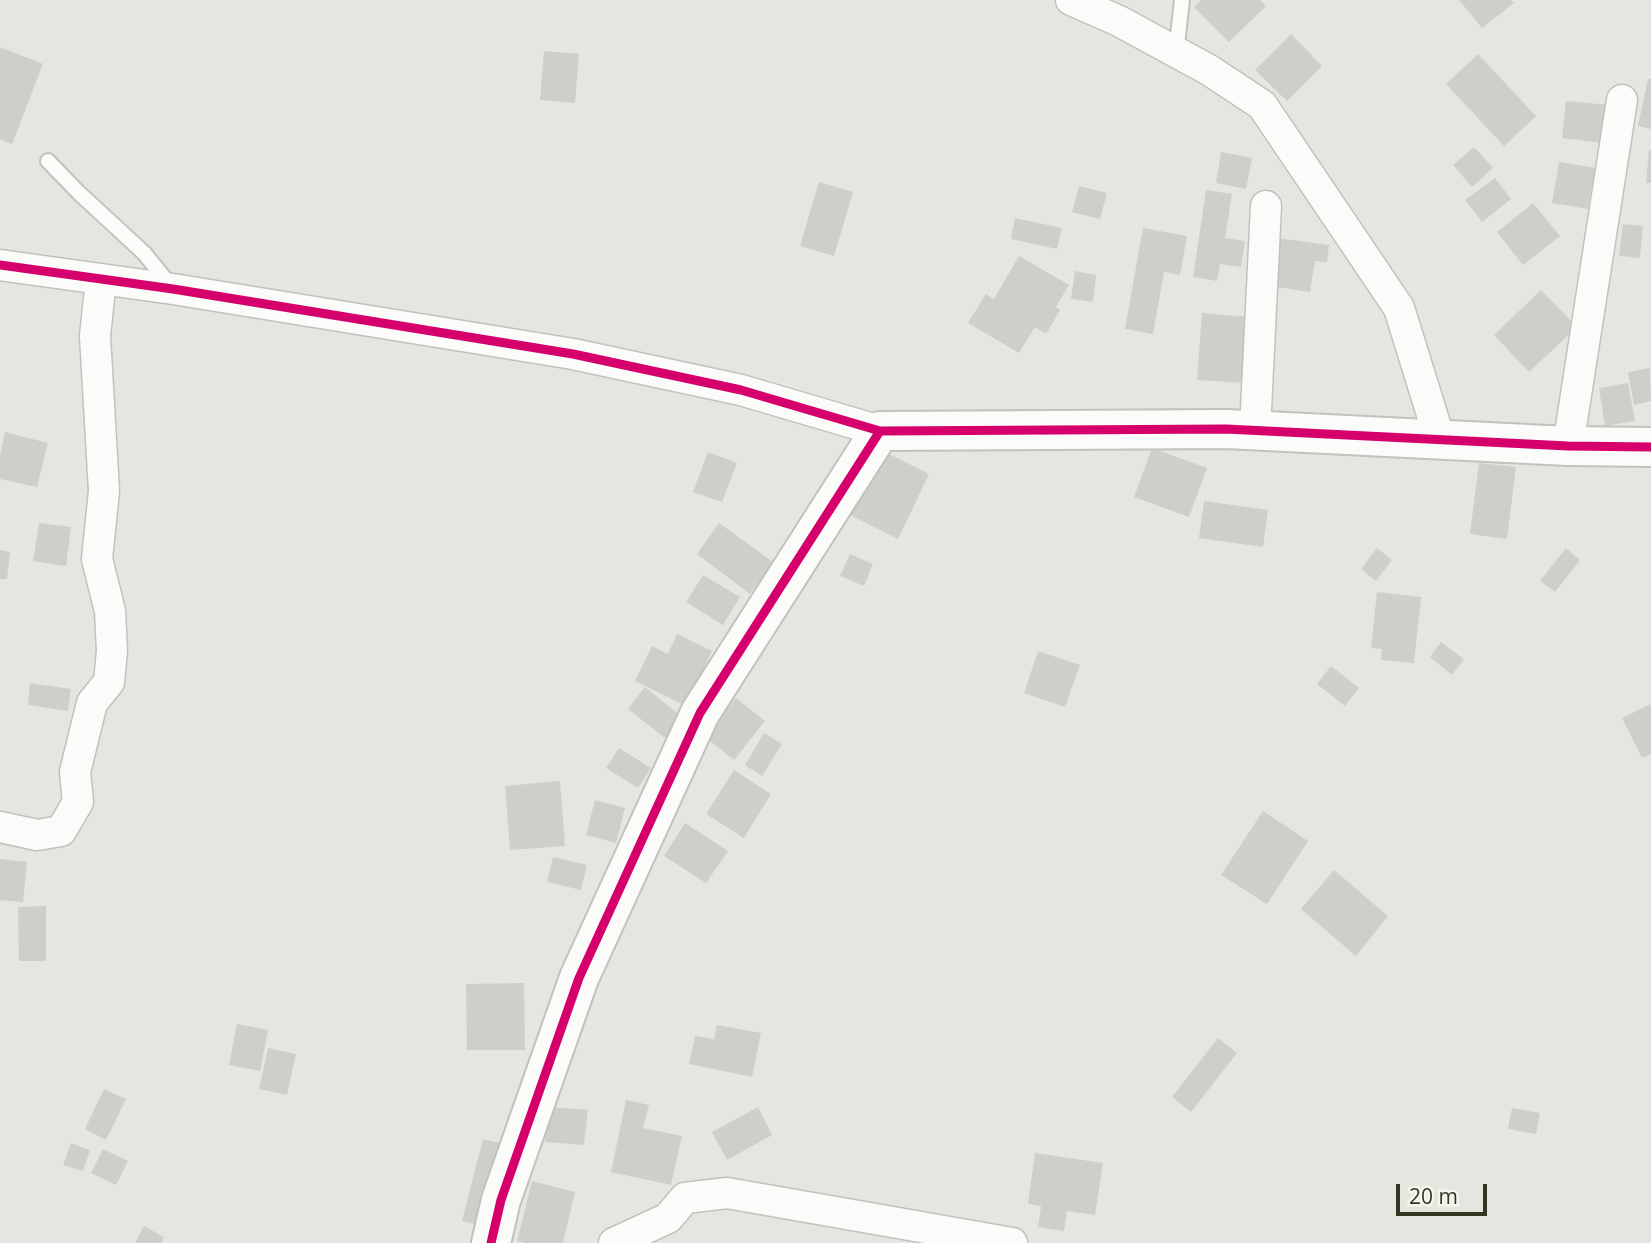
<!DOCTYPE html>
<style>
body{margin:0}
#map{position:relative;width:1651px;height:1243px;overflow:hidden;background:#e6e6e1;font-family:"Open Sans",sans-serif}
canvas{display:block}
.scale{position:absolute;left:1396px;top:1184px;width:91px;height:32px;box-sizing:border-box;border:4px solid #353622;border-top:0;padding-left:9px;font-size:21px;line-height:24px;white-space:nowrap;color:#353622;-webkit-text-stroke:5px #f6f5ef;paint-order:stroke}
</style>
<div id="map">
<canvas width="1651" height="1243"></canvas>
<div class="scale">20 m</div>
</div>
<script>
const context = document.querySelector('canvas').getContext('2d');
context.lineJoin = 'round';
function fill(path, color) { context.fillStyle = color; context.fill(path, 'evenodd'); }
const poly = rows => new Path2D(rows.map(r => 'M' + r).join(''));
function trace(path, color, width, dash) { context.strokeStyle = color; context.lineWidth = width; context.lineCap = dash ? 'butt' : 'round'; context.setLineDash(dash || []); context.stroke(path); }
fill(poly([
 [1201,0,1260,0,1266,6,1229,42,1194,7],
 [1459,0,1511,0,1514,3,1482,28],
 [1291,34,1322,66,1287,101,1255,70],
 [0,47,43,64,12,144,0,139],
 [544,51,579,54,575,103,540,100],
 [1478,54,1536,116,1504,146,1446,84],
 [1648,79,1651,79,1651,129,1638,126],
 [1566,101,1609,105,1604,143,1562,138],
 [1474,147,1493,168,1472,187,1453,165],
 [1649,149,1651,150,1651,183,1646,183],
 [1221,152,1252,158,1246,189,1216,183],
 [1559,162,1595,168,1588,209,1552,203],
 [1495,178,1511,199,1482,222,1465,200],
 [819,182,853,192,834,256,800,246],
 [1079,186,1107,193,1100,219,1072,212],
 [1206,190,1232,194,1225,238,1245,241,1241,267,1220,264,1217,281,1193,277],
 [1533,203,1560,236,1523,265,1497,232],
 [1015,218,1062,228,1057,249,1011,239],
 [1623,224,1643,226,1640,258,1619,256],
 [1143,228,1187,236,1180,275,1164,272,1153,334,1125,329],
 [1277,238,1329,245,1327,262,1315,261,1310,292,1270,286],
 [1019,256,1069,285,1056,307,1060,310,1046,334,1035,327,1019,353,968,323,986,294,994,299],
 [1075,271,1096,275,1093,302,1071,299],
 [1541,290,1577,327,1529,372,1494,335],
 [1202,313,1250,317,1246,383,1197,380],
 [1650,368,1651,401,1634,405,1628,372],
 [1628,383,1635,421,1605,426,1599,388],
 [5,432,48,443,37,487,0,479,0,456],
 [875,447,929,474,898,539,844,512],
 [1152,448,1207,468,1189,517,1134,497],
 [708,452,737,463,722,502,693,492],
 [1479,463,1516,467,1507,539,1470,534],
 [1204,501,1268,510,1263,547,1199,538],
 [39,523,71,527,66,566,33,561],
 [719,523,773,562,750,594,697,554],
 [1377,548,1392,560,1376,581,1361,569],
 [1566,548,1580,560,1555,592,1540,581],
 [0,550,10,552,7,579,0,579],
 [850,554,873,564,864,586,840,576],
 [703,575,740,597,723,625,686,602],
 [1377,592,1421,597,1414,663,1381,660,1382,649,1371,648],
 [677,634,712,651,686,706,635,681,652,646,668,654],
 [1441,642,1464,659,1452,675,1430,657],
 [1038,651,1080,665,1065,707,1024,693],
 [1331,666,1359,688,1345,706,1317,684],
 [30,683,71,689,68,711,28,705],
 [645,687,682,717,665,738,628,709],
 [736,698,765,721,734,760,705,737],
 [1651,704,1651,754,1642,758,1622,718],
 [764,733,782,744,762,776,745,765],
 [619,748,651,768,638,788,606,768],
 [734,770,771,794,744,838,706,814],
 [560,781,565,846,510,850,505,786],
 [595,800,625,808,616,843,586,835],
 [1263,811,1308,841,1267,904,1221,875],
 [685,823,728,851,706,883,664,856],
 [553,857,587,865,581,890,547,882],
 [0,859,27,862,23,902,0,900],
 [1334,870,1388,916,1356,956,1301,909],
 [46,906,46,961,19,961,18,907],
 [524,983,525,1050,467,1050,466,984],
 [237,1024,268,1030,260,1071,229,1065],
 [717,1025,761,1033,752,1077,689,1064,695,1036,714,1039],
 [1218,1038,1237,1053,1191,1112,1172,1097],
 [268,1048,296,1054,287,1095,259,1089],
 [104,1089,126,1099,106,1140,85,1129],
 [626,1100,649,1105,643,1128,682,1136,671,1185,611,1172],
 [548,1107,588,1110,584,1145,545,1142],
 [758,1107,772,1135,727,1160,712,1132],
 [1512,1108,1540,1113,1536,1134,1508,1129],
 [483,1139,500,1143,479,1225,462,1221],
 [71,1143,90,1150,83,1171,63,1165],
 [103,1149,128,1161,116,1185,91,1173],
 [1035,1153,1103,1163,1095,1215,1067,1211,1064,1231,1038,1227,1041,1206,1028,1204],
 [532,1181,575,1192,563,1243,526,1243,517,1241],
 [144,1226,164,1237,161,1243,135,1243]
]), '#cececa');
const lane = poly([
 [1176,53,1182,0],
 [48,161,79,193,144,253,170,285]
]);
const street = poly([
 [1071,0,1119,21,1209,70,1262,105,1399,308,1440,440],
 [0,265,173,289,573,354,741,390,880,431],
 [1255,430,1266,206],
 [1568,446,1622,100],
 [0,827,37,835,61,831,78,802,75,772,92,703,109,682,112,651,110,611,97,559,104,491,95,336,101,279],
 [614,1243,668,1218,685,1198,727,1193,1012,1243]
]);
const secondary = poly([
 [491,1243,501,1200,579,978,700,713,880,431,1226,429,1568,446,1651,447]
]);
trace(lane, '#c2c1bd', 18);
trace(street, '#c2c1bd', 33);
trace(secondary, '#c2c1bc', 42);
trace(lane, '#fbfbfa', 14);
trace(street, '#fbfbfa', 30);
trace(secondary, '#fbfbfa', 38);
trace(poly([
 [0,265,173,289,573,354,741,390,880,431,1226,429,1568,446,1651,447],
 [491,1243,501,1200,579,978,700,713,880,431]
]), '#d6006c', 9);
</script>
